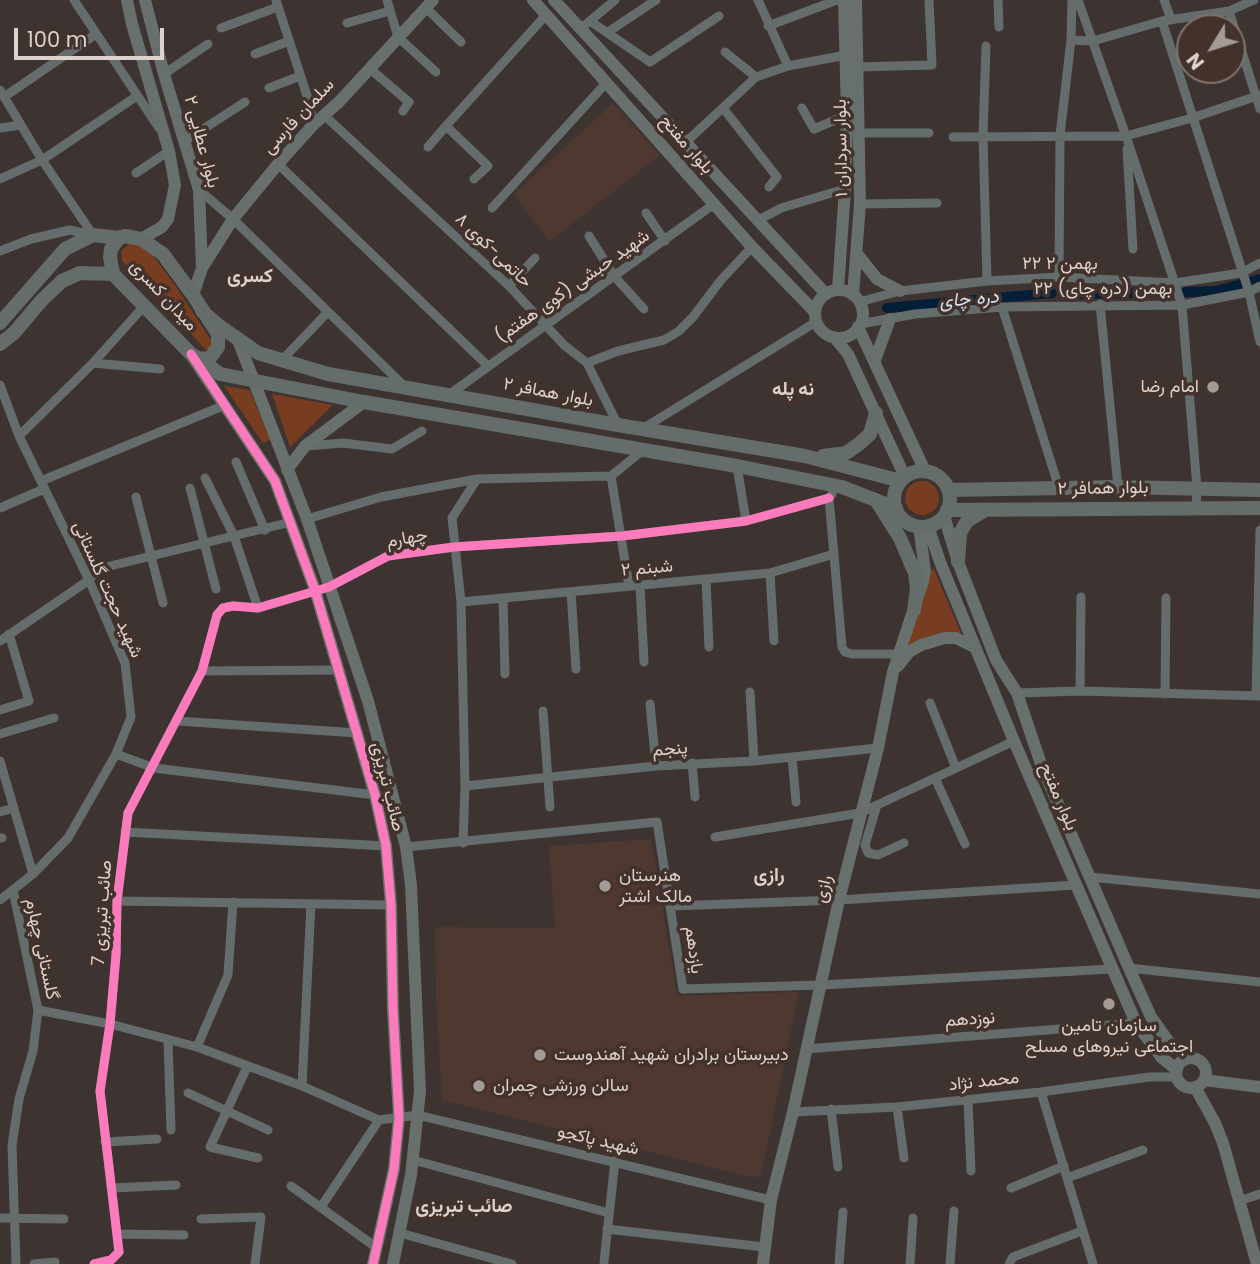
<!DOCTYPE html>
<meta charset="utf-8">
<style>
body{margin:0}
#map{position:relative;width:1260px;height:1264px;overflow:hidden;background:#3d3431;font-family:Poppins,sans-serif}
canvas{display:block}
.north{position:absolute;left:1176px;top:14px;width:70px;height:70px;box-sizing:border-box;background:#43322b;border:2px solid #81726c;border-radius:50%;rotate:232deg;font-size:19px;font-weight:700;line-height:28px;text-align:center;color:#ddd2cd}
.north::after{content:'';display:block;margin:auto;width:24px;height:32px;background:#a59b96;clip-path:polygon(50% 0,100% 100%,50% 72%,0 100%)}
.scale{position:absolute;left:14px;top:28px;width:150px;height:32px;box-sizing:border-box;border:4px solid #ddd2cd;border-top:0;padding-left:9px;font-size:21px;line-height:24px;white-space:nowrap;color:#ddd2cd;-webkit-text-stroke:5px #43322b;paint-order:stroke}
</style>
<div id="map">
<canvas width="1260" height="1264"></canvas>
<div class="north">N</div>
<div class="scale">100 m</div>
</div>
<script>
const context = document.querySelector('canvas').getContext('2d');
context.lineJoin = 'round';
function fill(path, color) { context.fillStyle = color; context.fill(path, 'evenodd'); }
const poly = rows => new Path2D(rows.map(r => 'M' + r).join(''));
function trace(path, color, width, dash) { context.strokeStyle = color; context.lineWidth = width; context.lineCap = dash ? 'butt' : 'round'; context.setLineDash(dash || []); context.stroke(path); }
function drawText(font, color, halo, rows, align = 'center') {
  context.font = font + ' Poppins,Vazirmatn,sans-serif'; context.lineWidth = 7; context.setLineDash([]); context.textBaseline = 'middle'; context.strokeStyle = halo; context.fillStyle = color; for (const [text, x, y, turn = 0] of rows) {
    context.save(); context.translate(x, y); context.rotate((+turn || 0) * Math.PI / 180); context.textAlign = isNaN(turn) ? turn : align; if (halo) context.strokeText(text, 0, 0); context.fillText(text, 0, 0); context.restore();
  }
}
fill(poly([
 [613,103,660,155,549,242,514,194],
 [651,839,677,996,799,992,761,1175,753,1178,442,1100,436,998,435,927,555,928,549,846]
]), '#4e382f');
fill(poly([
 [130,243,135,243,148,249,175,285,214,345,207,351,122,261,121,251],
 [224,386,250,390,270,440,263,443],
 [272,394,333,405,290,447],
 '905 498a17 17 0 1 1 34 0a17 17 0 1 1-34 0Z',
 [933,567,961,633,931,636,902,651]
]), '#783c21');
trace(poly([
 [1186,292,1216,291,1260,279],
 [1073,294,1169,292],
 [887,308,1052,293]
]), '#051e37', 10);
trace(poly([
 [74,0,159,128],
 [276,0,310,105,313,125],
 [387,0,398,37,436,72],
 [758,0,788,66,846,55],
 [998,0,999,27],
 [1078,0,1126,136,1182,305,1197,488,1196,507],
 [1164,0,1171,19],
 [426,8,461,42],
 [1229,11,1260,109],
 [590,21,615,0],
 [1162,21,1249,292,1260,342],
 [347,23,390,11],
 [768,26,837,0],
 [582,27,590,21,650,62,719,16],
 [221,28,278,7],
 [608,32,656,0],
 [1071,40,1093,41,1162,21,1229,11,1254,0],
 [986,46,983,136,987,281],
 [725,52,756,77],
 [255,54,289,41],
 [857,67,932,65,929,0],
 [369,68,409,102,403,111],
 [164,74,208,44],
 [269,88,300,76],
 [0,90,42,160,93,235],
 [4,97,96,34],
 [723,108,777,177,769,187],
 [802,108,814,129,847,115],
 [325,116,509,286,564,345,587,363,618,425],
 [0,128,21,125],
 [860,133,929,133],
 [953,137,1126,136,1192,118,1260,95],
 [185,141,245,102],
 [686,142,756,77,788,66],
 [428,147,446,126],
 [1127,149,1133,249],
 [278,164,488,366],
 [136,173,169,151],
 [0,179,42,160,137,96],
 [474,179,488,166,446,126,546,15],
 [199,190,233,219,403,385],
 [860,204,937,203],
 [492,208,607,82],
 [646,213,665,241],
 [757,221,781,208,845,189],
 [589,236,614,276,644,309],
 [0,251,31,239,70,230,91,235],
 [1059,277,1060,135,1071,40,1072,0],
 [509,286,535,258],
 [859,302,900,291,987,281,1059,277,1175,283,1241,273,1260,263],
 [1100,304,1118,487],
 [1002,307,1059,488],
 [860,324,915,314,1002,307,1182,305,1249,292,1260,286],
 [281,361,327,313],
 [93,363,160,369],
 [587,363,618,351,664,340,679,331,693,317,721,280,752,247],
 [0,385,19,436,89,580,125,663,131,717,116,754,68,838,33,874,0,900],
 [450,394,714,204],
 [642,429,816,322],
 [19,436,93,363,145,305],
 [307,446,343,443,392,449,422,431],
 [236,462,265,530],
 [737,466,746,521],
 [611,476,629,586],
 [205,478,234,536,258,608],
 [41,481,225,405],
 [190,488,216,589],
 [832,494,829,498,842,647,845,652,852,654,899,654],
 [136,497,163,603],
 [0,508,44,489],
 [307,519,381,497,477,479,611,476,642,451],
 [770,573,774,641],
 [706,579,709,647],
 [640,585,644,662],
 [571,592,576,669],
 [503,598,505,674],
 [461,602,770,573,834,554],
 [0,641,89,580,98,569,291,522],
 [202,671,339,670],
 [1080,691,1081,597],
 [750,692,754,761],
 [1017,693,1080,691,1260,696],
 [1165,694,1166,598],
 [1256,696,1260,530],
 [930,703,956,768],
 [650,704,656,766],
 [0,710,29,701,9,634],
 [543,711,550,807],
 [177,721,358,733],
 [0,734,54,718],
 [116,754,154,768,375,795],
 [792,757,796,802],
 [0,761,33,874],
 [692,763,695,797],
 [935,778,965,844],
 [465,786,656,766,754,761,878,748],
 [877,805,865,845,868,853,878,855,904,843],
 [0,812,14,808],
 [125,832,386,846],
 [715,837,860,813,1014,741],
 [0,838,2,838],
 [463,843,465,786,461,602,452,518,477,479],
 [406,847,657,822,683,989,821,985,1112,969],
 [1090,877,1260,894],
 [13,890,38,1010,33,1051,19,1099,12,1145,16,1264],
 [117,901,391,905],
 [671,906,839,900,1076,885],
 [1129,968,1260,982],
 [38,1010,110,1024,197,1047,302,1086,379,1120,418,1115,771,1200],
 [168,1041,171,1130],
 [197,1047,228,975,233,902],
 [806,1049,1136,1023],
 [247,1067,210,1147,258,1158],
 [302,1086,311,904],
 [1041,1092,1093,1264],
 [188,1093,268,1130],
 [968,1100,971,1171],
 [897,1107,904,1158],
 [831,1109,838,1167],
 [793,1112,897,1107,1041,1092,1149,1077,1177,1077],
 [105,1142,157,1139],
 [413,1160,609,1213],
 [1067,1178,1143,1150],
 [291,1186,377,1248],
 [112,1188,176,1185],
 [1011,1188,1064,1166],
 [1239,1201,1260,1194],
 [321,1207,379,1120],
 [0,1218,64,1219],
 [201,1219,261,1217,255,1264],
 [607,1229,764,1247],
 [400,1233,512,1264],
 [117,1234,184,1235],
 [604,1262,615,1161],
 [34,1264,55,1262],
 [94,1264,111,1260,119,1252,100,1091,110,1024,116,955,117,901,128,813,202,671,217,615,223,608,233,606,258,608,329,587,388,556,454,547,622,536,746,521,829,498],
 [839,1264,843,1212],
 [910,1264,913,1218],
 [950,1264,954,1211],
 [1009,1264,1013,1257,1082,1231]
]), '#656d6c', 9);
trace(poly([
 [127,0,132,24,169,151,175,185,168,219,162,227,141,239],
 [145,0,164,74,199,190,202,268,193,295],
 [533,0,752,247,815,312],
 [554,0,826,294],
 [858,255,877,279,900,291],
 [202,268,233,219,278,164,313,125,339,102,433,0],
 [838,290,845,189,847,115,844,0],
 '815 314a24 24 0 1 1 48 0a24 24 0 1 1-48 0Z',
 [853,295,860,204,856,0],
 [858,327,925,471],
 [834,337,848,354,905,477],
 [238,340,307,519,368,701,406,847,411,885,420,1091,411,1175,393,1264],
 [191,355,275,481,315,590,375,795,386,846,391,905,393,1010,399,1118,394,1169,373,1264],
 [875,360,890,319],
 [287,470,305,446,364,402],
 [944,516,958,562,996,660,1017,693,1042,767,1129,968,1151,1017,1171,1045,1191,1058],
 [928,526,940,562,1014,741,1136,1023,1161,1057,1177,1070],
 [898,666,909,652,921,645,945,638,956,638,976,648],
 '1176 1073a15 15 0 1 1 30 0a15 15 0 1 1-30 0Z',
 [1204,1080,1260,1087],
 [1195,1087,1215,1123,1223,1143,1257,1264],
 [763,1264,771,1200,793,1112,839,900,878,748,893,672,923,581,925,571,919,526]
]), '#67706c', 12);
trace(poly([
 [125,236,141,239,163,254,193,295,218,334,218,347,210,358,199,359,191,354,113,274,110,257,111,249,119,238,125,236],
 [202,311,218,325,258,353,328,374,618,425,805,456,901,481],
 [0,323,65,249,93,235,119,238],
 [0,344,14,333,42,300,62,281,80,273,113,274],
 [199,359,220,374,364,402,737,466,842,487,896,508],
 [823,456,846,453,859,444,870,434,876,413],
 '894 499a28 28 0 1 1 56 0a28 28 0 1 1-56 0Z',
 [948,490,1118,487,1260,490],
 [876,500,900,538,915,573,917,589,914,610],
 [947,510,1260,508],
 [958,562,960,533,967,521,982,512]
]), '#656d6a', 14);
trace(poly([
 [191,354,275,481,315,590,375,795,386,846,391,905,393,1010,399,1118,394,1169,373,1264],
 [94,1264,111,1260,119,1252,100,1091,110,1024,116,955,117,901,128,813,202,671,217,615,223,608,233,606,258,608,329,587,388,556,454,547,622,536,746,521,829,498]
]), '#fd7abc', 9);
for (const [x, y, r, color] of [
 [1213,387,7,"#a59b96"],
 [605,886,7,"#a59b96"],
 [1109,1004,7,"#a59b96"],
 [540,1055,7,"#a59b96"],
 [479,1086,7,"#a59b96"]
]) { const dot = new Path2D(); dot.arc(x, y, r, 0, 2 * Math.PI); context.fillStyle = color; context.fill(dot); trace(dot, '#43322b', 2.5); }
drawText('18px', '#ddd2cd', '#43322b', [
 ["سلمان فارسی",299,117,-47],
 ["بلوار عطایی ۲",201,142,75],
 ["بلوار مفتح",686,145,49],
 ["بلوار سرداران ۱",842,148,-91],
 ["حاتمی-کوی ۸",493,251,44],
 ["۲۲ بهمن ۲",1060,264],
 ["شهید حبشی (کوی هفتم)",573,287,-35],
 ["۲۲ بهمن (دره چای)",1103,289],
 ["میدان کسری",163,296,47],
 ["بلوار همافر ۲",548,393,11],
 ["بلوار همافر ۲",1103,489,-1],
 ["چهارم",407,539,-10],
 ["شبنم ۲",647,569,-5],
 ["شهید حجت گلستانی",107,590,66],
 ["پنجم",670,750,-5],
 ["صائب تبریزی",387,787,76],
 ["بلوار مفتح",1058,797,67],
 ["رازی",824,889,-77],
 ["صائب تبریزی 7",103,913,-86],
 ["گلستانی چهارم",41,949,78],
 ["یازدهم",693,950,82],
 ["نوزدهم",970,1020,-4],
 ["محمد نژاد",984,1082,-6],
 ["شهید پاکجو",598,1141,13]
]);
drawText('18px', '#ddd2cd', '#43322b', [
 ["امام رضا",1199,387,"right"],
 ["هنرستان",619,876],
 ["مالک اشتر",619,897],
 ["سازمان تامین",1109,1026,"center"],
 ["اجتماعی نیروهای مسلح",1109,1047,"center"],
 ["دبیرستان برادران شهید آهندوست",554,1055],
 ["سالن ورزشی چمران",493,1086]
], 'left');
drawText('bold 19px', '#ddd2cd', '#43322b', [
 ["کسری",250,277],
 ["نه پله",793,390],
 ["رازی",769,876],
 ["صائب تبریزی",464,1207]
]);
drawText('italic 19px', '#d1e1f2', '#43322b', [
 ["دره چای",969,300,-5]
]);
</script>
